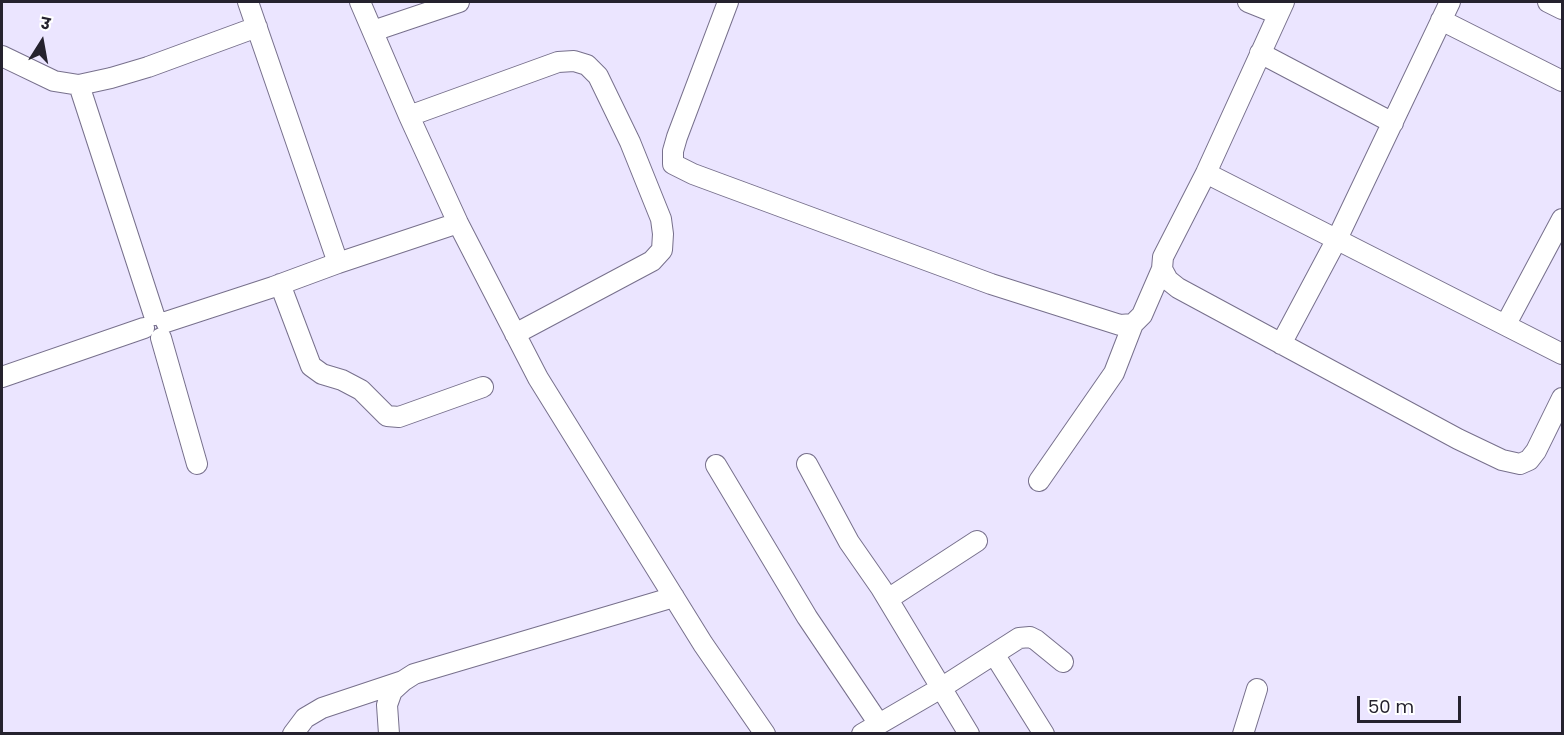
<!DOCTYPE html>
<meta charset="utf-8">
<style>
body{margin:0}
#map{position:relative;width:1564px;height:735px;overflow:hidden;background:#ebe5ff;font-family:Poppins,"Noto Sans Devanagari",sans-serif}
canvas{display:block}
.frame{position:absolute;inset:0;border:3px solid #25222e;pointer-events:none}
.north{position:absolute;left:12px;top:12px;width:60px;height:60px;-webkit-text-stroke:4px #fff;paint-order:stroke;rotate:11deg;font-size:16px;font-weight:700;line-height:24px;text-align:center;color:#25222e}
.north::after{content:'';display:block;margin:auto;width:21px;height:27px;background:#25222e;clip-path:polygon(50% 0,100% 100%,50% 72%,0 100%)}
.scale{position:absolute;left:1357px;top:696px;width:104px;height:27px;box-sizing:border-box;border:3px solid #25222e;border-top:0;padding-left:8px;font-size:18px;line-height:21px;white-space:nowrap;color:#25222e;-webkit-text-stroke:4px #fff;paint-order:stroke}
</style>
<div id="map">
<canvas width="1564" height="735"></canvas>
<div class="frame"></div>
<div class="north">उ</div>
<div class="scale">50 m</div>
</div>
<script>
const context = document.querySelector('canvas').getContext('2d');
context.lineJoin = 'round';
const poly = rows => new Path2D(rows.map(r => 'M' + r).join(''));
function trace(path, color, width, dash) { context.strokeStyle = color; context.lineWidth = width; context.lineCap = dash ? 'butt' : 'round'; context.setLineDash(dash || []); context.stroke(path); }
const minor = poly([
 [248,2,338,263],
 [360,2,409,116,458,223,538,378,703,644,765,734],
 [728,2,677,137,673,151,673,164,693,174,991,284,1120,325,1133,324,1142,315,1162,269],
 [1248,2,1278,14],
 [1284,2,1206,173,1163,257,1162,269,1168,280,1178,288,1458,439,1502,460,1520,464,1529,460,1536,451,1562,398],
 [1548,2,1562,9],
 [1441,20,1562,81],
 [373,31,459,2],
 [1260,53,1393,123],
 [2,56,54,81,79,85,111,78,148,67,257,27],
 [79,85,154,315],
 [409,116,558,62,574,61,587,65,598,76,630,142,661,219,663,234,662,250,652,261,515,334],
 [1206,173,1562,354],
 [280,284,311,366,322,374,342,380,361,390,387,416,399,417,483,387],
 [166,322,273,287,338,263,458,223],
 [1506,324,1562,219],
 [161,338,197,464],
 [1281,344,1337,239,1450,2],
 [2,377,144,328],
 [807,464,849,542,881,588,969,734],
 [716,465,807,617,879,724],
 [1039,481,1114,373,1133,324],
 [888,599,977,541],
 [994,654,1044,734],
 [293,734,305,718,322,708,403,681],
 [389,734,387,705,392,691,403,681,414,674,674,597],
 [862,734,941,688,1019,638,1030,637,1036,640,1063,662],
 [1243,734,1257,689]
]);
trace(minor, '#77708c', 22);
trace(minor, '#fff', 20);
</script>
